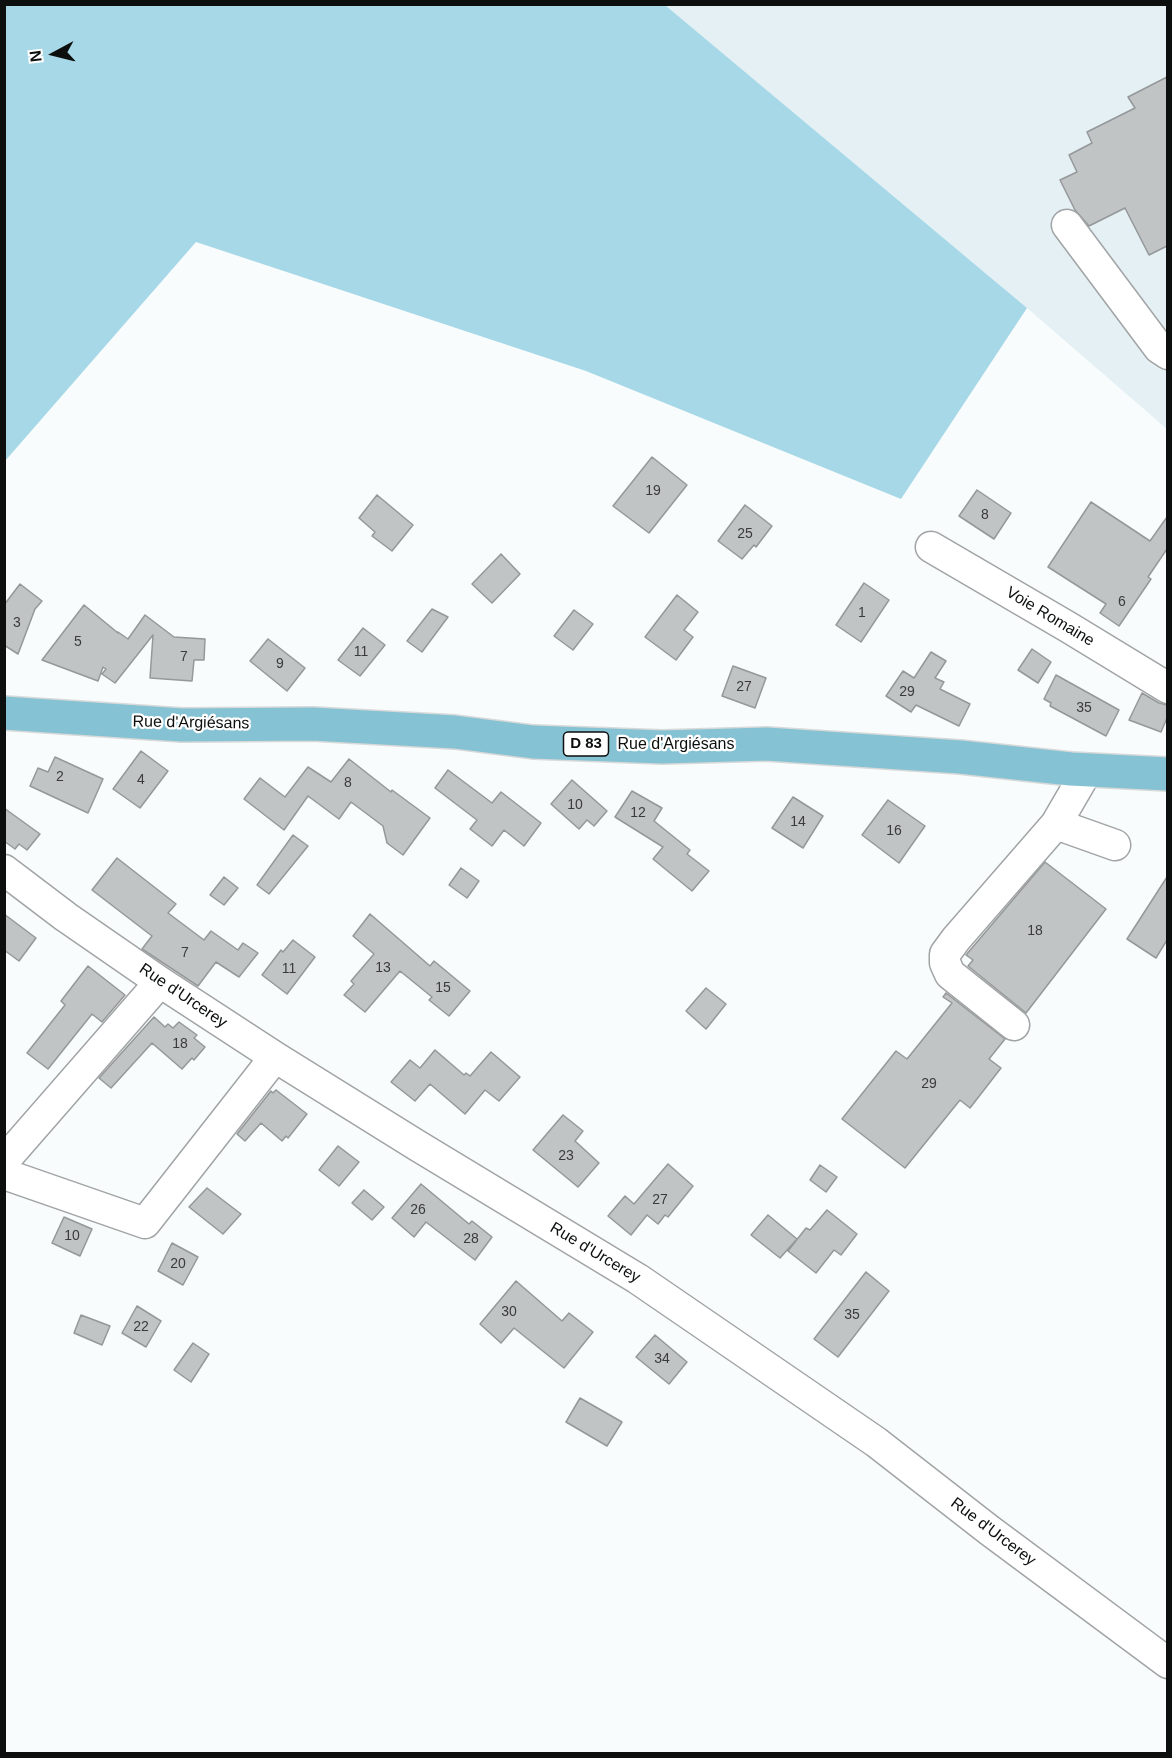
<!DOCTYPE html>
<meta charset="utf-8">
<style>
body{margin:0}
#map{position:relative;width:1172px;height:1758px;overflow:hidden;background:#f8fcfd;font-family:Arial,sans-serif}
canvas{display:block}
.frame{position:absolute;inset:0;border:6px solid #0d0f0f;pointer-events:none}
.north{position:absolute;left:24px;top:24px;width:60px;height:60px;-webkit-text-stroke:4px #fff;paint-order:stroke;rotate:263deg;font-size:16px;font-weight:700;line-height:24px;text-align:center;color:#0d0f0f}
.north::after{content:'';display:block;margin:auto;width:21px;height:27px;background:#0d0f0f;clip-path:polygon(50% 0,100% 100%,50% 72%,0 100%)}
</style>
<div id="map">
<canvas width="1172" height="1758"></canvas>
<div class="frame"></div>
<div class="north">N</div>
</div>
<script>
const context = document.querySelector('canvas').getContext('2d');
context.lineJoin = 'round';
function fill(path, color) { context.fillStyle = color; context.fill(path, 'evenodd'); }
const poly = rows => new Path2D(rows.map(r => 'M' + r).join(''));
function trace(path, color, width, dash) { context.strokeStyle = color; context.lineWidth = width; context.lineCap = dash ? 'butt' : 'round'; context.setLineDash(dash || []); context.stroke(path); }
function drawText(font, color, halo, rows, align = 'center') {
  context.font = font + ' Arial,sans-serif'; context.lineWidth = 4.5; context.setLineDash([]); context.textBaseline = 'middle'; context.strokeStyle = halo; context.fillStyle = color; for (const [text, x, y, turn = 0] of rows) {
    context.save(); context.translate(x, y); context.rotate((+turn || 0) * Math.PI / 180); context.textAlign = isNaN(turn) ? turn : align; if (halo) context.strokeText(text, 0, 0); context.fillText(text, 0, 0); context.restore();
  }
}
fill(poly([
 [665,5,1167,5,1167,429,1027,308]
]), '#e4f0f4');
fill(poly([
 [5,4,665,5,1027,308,901,499,586,371,196,242,5,461]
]), '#a7d8e8');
const building = poly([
 [1167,77,1167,246,1149,255,1125,208,1089,226,1075,210,1060,180,1077,172,1069,155,1092,143,1087,132,1135,108,1128,97,1167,77],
 [652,457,687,485,649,533,613,506,652,457],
 [977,490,1011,513,994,539,959,516,977,490],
 [377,495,413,525,392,551,372,536,375,532,359,518,377,495],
 [1091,502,1150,541,1167,517,1167,549,1148,577,1151,579,1119,626,1100,613,1106,604,1048,567,1091,502],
 [745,505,772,526,756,547,754,545,742,559,718,541,745,505],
 [501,554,520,574,492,603,472,584,501,554],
 [864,583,889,600,861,642,836,625,864,583],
 [20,584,42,601,35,609,18,654,4,645,4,605,20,584],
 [677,595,698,612,684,630,693,637,676,660,645,637,677,595],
 [84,605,118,633,118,632,128,639,145,615,174,637,205,639,204,660,194,660,192,681,150,678,153,635,115,683,102,674,106,669,103,667,98,681,42,660,84,605],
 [432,609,448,617,422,652,407,641,432,609],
 [574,610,593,624,573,650,554,636,574,610],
 [363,628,385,645,360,676,338,660,363,628],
 [268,639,305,668,287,691,250,661,268,639],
 [1032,649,1051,662,1038,683,1018,670,1032,649],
 [931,652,946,661,935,678,944,682,940,689,970,704,959,726,916,705,911,712,886,696,903,671,914,678,931,652],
 [733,666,766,678,755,708,722,696,733,666],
 [1056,675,1119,710,1106,736,1050,706,1051,703,1044,699,1056,675],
 [1142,693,1159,703,1167,705,1167,718,1161,732,1129,720,1142,693],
 [141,751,168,771,140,808,113,789,141,751],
 [55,757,103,779,88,813,30,786,38,768,48,772,55,757],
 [349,759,391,792,392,790,430,818,403,855,387,843,383,826,351,802,339,819,308,796,284,830,244,799,260,778,285,797,308,767,331,782,349,759],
 [448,770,492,803,501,792,541,823,524,846,504,830,492,846,470,829,477,820,435,788,448,770],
 [572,780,607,811,594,826,587,820,579,829,551,804,572,780],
 [632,791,662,808,654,821,690,850,687,854,709,871,692,891,653,859,663,847,615,817,632,791],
 [793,797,823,816,803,848,772,828,793,797],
 [888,800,925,826,899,863,862,835,888,800],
 [4,808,40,834,27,850,19,844,15,849,4,841,4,808],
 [293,835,308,846,269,894,257,885,293,835],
 [117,858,176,904,168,913,204,940,211,931,238,950,243,943,258,953,239,977,216,962,198,986,142,949,152,936,92,890,117,858],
 [1045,862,1106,909,1026,1013,968,966,973,960,966,955,1045,862],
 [461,868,479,881,467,898,449,885,461,868],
 [224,877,238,888,224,905,210,895,224,877],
 [1167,877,1167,940,1156,958,1127,939,1167,877],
 [4,914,36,938,19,961,4,950,4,914],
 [370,914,430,966,434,961,470,991,449,1016,429,1000,432,997,400,971,365,1012,344,995,354,984,351,981,374,954,353,936,370,914],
 [293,940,315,957,287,994,262,975,281,950,283,952,293,940],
 [88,966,125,995,102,1022,92,1014,48,1069,27,1053,65,1005,61,1001,88,966],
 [706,988,726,1004,706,1029,686,1011,706,988],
 [946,993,1005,1039,989,1059,1001,1068,970,1108,960,1100,905,1168,842,1119,896,1051,907,1059,952,1003,943,997,946,993],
 [154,1017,165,1027,168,1024,173,1028,179,1022,197,1035,194,1038,205,1047,194,1060,192,1058,182,1069,152,1043,111,1088,99,1078,154,1017],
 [435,1050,464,1075,466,1073,470,1076,491,1052,520,1077,499,1101,485,1090,465,1114,430,1084,415,1101,391,1082,410,1060,420,1068,435,1050],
 [276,1090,307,1114,288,1138,286,1136,282,1141,261,1123,245,1141,237,1134,271,1091,273,1093,276,1090],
 [563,1115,583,1131,575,1141,599,1163,578,1187,533,1150,563,1115],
 [338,1146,359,1162,339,1186,319,1170,338,1146],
 [668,1164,693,1186,668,1217,665,1215,658,1224,647,1215,631,1235,608,1216,625,1196,634,1204,668,1164],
 [820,1165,837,1177,826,1192,810,1180,820,1165],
 [421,1184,469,1224,472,1221,492,1237,475,1260,426,1222,414,1237,392,1218,421,1184],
 [207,1188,241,1214,223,1234,189,1207,207,1188],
 [364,1190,384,1207,372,1220,352,1203,364,1190],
 [827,1210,857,1234,841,1255,834,1250,816,1273,788,1251,806,1228,810,1230,827,1210],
 [768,1215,797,1239,780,1258,751,1235,768,1215],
 [64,1217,92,1229,80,1256,52,1243,64,1217],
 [172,1243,198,1257,183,1285,158,1271,172,1243],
 [866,1272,889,1291,838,1357,814,1339,866,1272],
 [516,1281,562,1321,569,1313,593,1332,564,1368,514,1328,501,1343,480,1324,516,1281],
 [137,1306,161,1321,146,1347,122,1333,137,1306],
 [81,1315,110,1326,102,1345,74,1333,81,1315],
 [655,1335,687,1362,669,1384,636,1357,655,1335],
 [193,1343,209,1354,191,1382,174,1370,193,1343],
 [580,1398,622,1422,607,1446,566,1422,580,1398]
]);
fill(building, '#c0c4c5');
trace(building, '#959899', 1.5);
const minor = poly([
 [1067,225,1159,348,1168,354],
 [931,547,1068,627,1168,688],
 [1056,824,1115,845],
 [4,870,66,917,160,982,275,1057,418,1146,638,1279,876,1442,989,1530,1168,1663],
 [1014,1025,950,974,945,963,945,954,956,939,1056,824,1088,769],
 [4,1161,160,982],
 [4,1174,145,1223,275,1057]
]);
const major = poly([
 [4,713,182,725,313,724,455,732,533,742,662,747,767,744,960,757,1071,769,1168,774]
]);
trace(minor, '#a1a4a5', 33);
trace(major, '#d8d9d9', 36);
trace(minor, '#fff', 30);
trace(major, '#85c2d3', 33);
drawText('14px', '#3a3c3c', null, [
 ["19",653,491],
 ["8",985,515],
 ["25",745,534],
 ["6",1122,602],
 ["1",862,613],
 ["3",17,623],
 ["5",78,642],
 ["11",361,652],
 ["7",184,657],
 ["9",280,664],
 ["27",744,687],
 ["29",907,692],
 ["35",1084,708],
 ["2",60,777],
 ["4",141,780],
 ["8",348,783],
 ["10",575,805],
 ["12",638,813],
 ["14",798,822],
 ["16",894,831],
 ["18",1035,931],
 ["7",185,953],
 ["13",383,968],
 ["11",289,969],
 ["15",443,988],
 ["18",180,1044],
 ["29",929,1084],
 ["23",566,1156],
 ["27",660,1200],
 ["26",418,1210],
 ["10",72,1236],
 ["28",471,1239],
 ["20",178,1264],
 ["30",509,1312],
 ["35",852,1315],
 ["22",141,1327],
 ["34",662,1359]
]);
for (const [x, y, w] of [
 [586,744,45]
]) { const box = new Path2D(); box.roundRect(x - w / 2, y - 12, w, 24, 4.5); context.fillStyle = '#fff'; context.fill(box); trace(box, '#0d0f0f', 1.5); }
drawText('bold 15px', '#0d0f0f', null, [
 ["D 83",586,744]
]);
drawText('16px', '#0d0f0f', '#fff', [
 ["Voie Romaine",1050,617,31],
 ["Rue d'Argiésans",191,723,1],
 ["Rue d'Argiésans",676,745],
 ["Rue d'Urcerey",183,996,34],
 ["Rue d'Urcerey",595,1253,31],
 ["Rue d'Urcerey",993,1532,37]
]);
</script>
